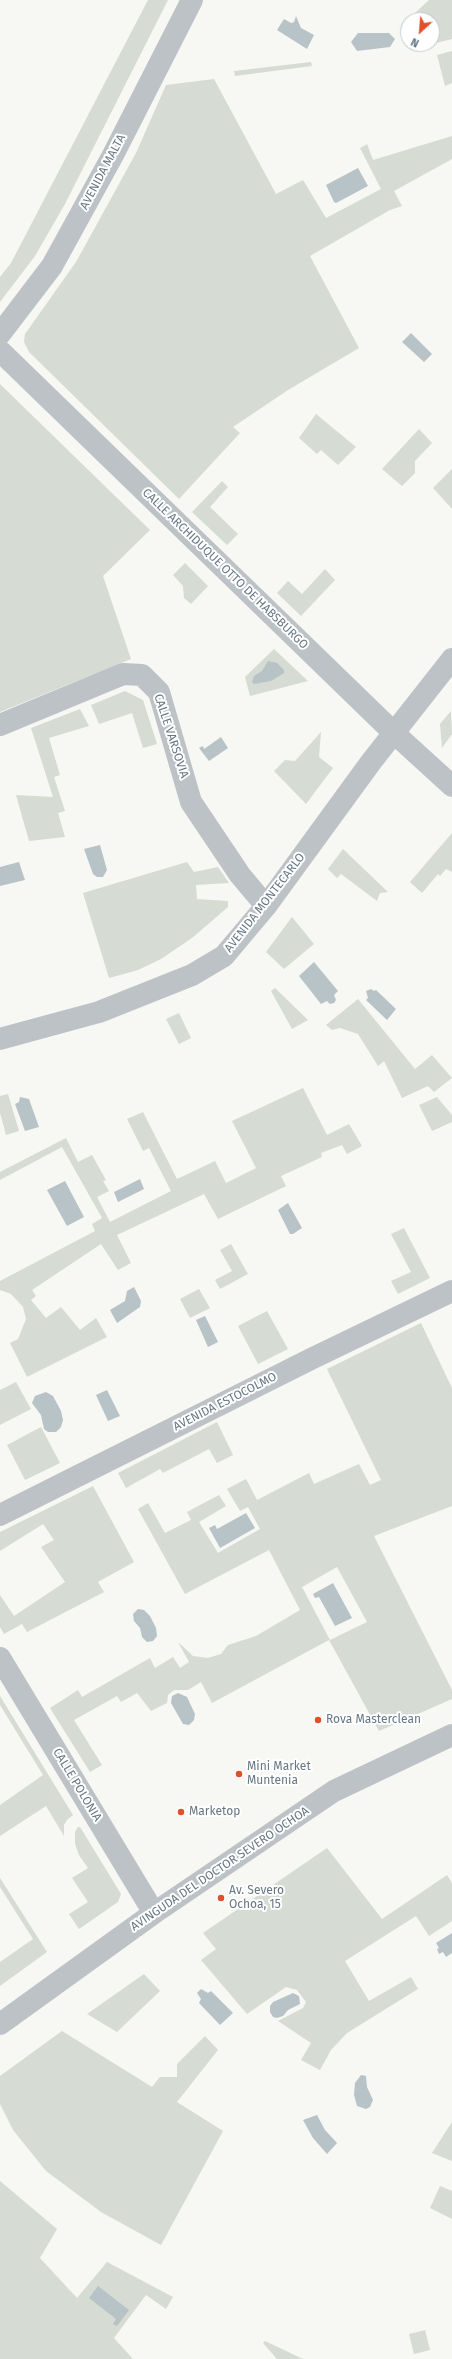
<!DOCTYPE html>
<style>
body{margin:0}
#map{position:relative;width:452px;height:2359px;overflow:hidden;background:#f7f7f3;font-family:"Fira Sans",sans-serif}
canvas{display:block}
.north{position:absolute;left:400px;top:12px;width:40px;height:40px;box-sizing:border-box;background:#fff;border:1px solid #c2c9ce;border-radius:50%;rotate:206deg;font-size:11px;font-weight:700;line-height:16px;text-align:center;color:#667784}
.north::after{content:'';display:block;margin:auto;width:14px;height:18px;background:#e0502a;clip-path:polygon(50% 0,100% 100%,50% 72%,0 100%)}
</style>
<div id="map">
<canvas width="452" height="2359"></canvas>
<div class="north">N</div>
</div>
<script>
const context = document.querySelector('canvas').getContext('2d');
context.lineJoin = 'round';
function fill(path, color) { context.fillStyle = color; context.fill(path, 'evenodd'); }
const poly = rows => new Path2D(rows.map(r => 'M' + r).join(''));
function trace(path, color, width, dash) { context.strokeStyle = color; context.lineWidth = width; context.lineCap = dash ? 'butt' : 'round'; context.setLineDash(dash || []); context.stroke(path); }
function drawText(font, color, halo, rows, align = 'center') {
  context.font = font + ' "Fira Sans",sans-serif'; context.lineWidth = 4; context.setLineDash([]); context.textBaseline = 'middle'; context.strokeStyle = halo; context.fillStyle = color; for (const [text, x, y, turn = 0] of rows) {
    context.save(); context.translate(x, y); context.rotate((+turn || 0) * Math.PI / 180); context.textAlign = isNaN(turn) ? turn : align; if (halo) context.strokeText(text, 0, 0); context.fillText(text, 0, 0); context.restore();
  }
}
fill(poly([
 [148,0,168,0,65,204,35,256,0,302,0,277,11,263],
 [429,0,452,0,452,39,436,43,438,37,432,31,432,20,422,20,415,13],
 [452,51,452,83,445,86,437,55],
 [311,62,312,66,235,76,234,71],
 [214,79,276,194,303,180,326,218,381,189,360,148,367,144,373,160,452,136,452,159,394,191,402,206,390,210,310,256,359,348,288,390,233,427,240,433,179,499,29,352,24,342,25,334,76,262,136,153,166,85],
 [0,384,150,530,103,576,131,659,0,712],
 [316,414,356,447,338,465,321,450,317,454,299,438],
 [419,429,432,443,415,461,415,473,402,486,382,469],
 [452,469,452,509,433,488],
 [222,481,228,487,210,507,238,534,227,545,192,512],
 [185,563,208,586,191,604,184,598,183,586,173,575],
 [325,569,335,580,301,616,277,593,288,581,302,594],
 [274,649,308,681,250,696,245,677],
 [125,691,143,700,157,744,143,748,132,713,99,724,91,705],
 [80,709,89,726,49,738,60,775,54,777,65,811,58,813,65,837,29,841,16,795,53,797,31,728],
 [451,711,452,734,442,748,440,724],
 [321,732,319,757,333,768,306,804,274,771,285,760,295,761],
 [452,833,452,872,446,869,440,876,438,874,422,893,410,882],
 [343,849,388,892,380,893,377,901,341,874,337,878,328,869],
 [187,862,194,872,218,867,229,883,196,885,197,899,228,901,228,907,192,938,161,959,138,970,109,978,83,893],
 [292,917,314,944,284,969,266,952],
 [275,988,308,1020,292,1029,271,991],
 [358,999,415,1069,432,1055,452,1078,434,1092,428,1086,402,1098,384,1061,378,1066,358,1034,340,1028,332,1030,326,1025],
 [179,1013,191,1038,179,1044,166,1019],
 [303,1088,327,1135,349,1124,362,1146,347,1154,342,1145,321,1153,322,1157,281,1176,286,1186,218,1219,204,1194,117,1235,131,1263,118,1270,101,1244,32,1290,36,1296,31,1300,46,1318,61,1307,80,1330,96,1318,107,1337,27,1377,10,1343,18,1339,26,1319,23,1307,11,1294,0,1290,0,1281,95,1231,92,1224,102,1218,62,1147,0,1180,0,1172,66,1138,78,1162,92,1155,106,1180,103,1181,109,1191,97,1197,110,1222,171,1191,149,1148,143,1151,127,1119,143,1112,177,1179,215,1161,226,1183,256,1168,232,1121],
 [8,1094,19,1131,6,1135,0,1113,0,1096],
 [437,1097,452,1115,452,1122,432,1131,419,1105],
 [404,1228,430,1278,398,1294,391,1281,411,1272,391,1234],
 [231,1244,248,1274,220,1289,215,1280,232,1271,220,1250],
 [199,1289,210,1308,190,1318,180,1299],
 [267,1311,288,1349,258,1364,238,1326],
 [421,1323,452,1388,452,1506,374,1536,452,1690,452,1699,379,1731,329,1640,212,1703,201,1682,188,1690,174,1690,168,1695,167,1703,151,1711,137,1693,121,1702,117,1696,74,1720,102,1765,90,1772,50,1708,78,1690,82,1697,150,1658,155,1668,173,1657,180,1668,189,1662,178,1642,193,1656,208,1658,221,1654,228,1645,256,1636,300,1610,269,1550,185,1594,138,1509,148,1503,165,1533,191,1520,187,1512,219,1495,226,1506,199,1522,218,1553,260,1529,248,1507,240,1511,227,1489,246,1479,257,1500,309,1473,314,1484,359,1464,370,1485,381,1480,327,1369],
 [337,1567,367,1622,330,1640,302,1587],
 [16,1382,31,1409,0,1425,0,1390],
 [217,1422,233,1455,217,1463,209,1449,163,1473,160,1469,126,1488,118,1473],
 [41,1427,60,1463,25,1480,7,1445],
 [93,1486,134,1562,98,1582,104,1592,27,1632,22,1624,4,1634,0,1627,0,1595,14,1616,65,1582,41,1547,54,1540,43,1524,0,1551,0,1532],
 [0,1696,73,1815,67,1820,64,1825,64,1836,46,1806,0,1836,0,1805,43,1775,0,1705],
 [78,1827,80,1827,121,1894,118,1902,79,1929,69,1914,88,1902,72,1878,88,1868,79,1855,75,1844,75,1832],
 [327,1848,382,1919,447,1875,452,1883,452,1921,429,1936,416,1916,345,1961,369,2001,411,1977,418,1989,347,2033,331,2050,320,2070,301,2060,311,2043,278,2021,303,2008,306,2002,297,1990,286,1987,247,2014,201,1960,216,1949,203,1933],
 [0,1878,47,1952,0,1986,0,1962,33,1939,0,1887],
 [144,1974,160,1991,117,2032,87,2014],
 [62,2031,152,2087,160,2077,177,2077,177,2064,205,2036,218,2050,177,2102,223,2131,161,2245,101,2212,46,2171,13,2130,0,2104,0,2076],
 [452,2122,452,2161,432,2153],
 [0,2181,57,2229,40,2258,77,2298,107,2262,173,2297,166,2309,146,2295,114,2338,133,2359,0,2359],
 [440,2186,452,2191,452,2219,430,2208],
 [425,2330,430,2350,414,2354,409,2334],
 [265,2341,303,2359,277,2359,263,2343]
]), '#d6dbd3');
fill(poly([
 [296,16,301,28,314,35,307,49,277,30,284,19,291,23,294,22],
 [358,33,389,33,395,39,390,47,357,51,351,42],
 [358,168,368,186,336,203,334,202,326,185],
 [411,333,432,354,424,362,402,342],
 [268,661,277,663,284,670,284,673,271,681,254,684,252,682,254,676,262,671],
 [221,737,228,748,209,761,199,748,203,746,204,749],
 [100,845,107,870,103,877,97,877,93,874,84,849],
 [19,862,25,880,0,886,0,867],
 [314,962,338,991,334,995,336,1000,334,1003,330,1004,327,1001,321,1004,299,976],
 [371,989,374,991,376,990,396,1009,387,1020,366,1000,368,998,366,991],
 [20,1097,29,1099,39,1127,25,1131,15,1104,19,1102],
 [140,1179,144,1189,118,1202,114,1192],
 [65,1181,84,1217,67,1226,47,1190],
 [288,1203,302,1228,293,1234,290,1234,278,1210],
 [134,1287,141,1301,140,1307,117,1323,110,1310,125,1301,127,1291],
 [205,1316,218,1342,208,1347,196,1320],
 [107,1390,120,1416,108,1421,96,1395],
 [46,1392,53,1396,61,1411,63,1420,61,1427,56,1432,48,1432,44,1429,41,1415,32,1403,35,1396],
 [246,1513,255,1528,220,1548,209,1528,215,1525,217,1529],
 [333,1583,352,1618,335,1626,319,1597,315,1598,313,1594],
 [138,1609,144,1610,150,1616,156,1628,157,1636,153,1641,147,1642,142,1637,140,1628,134,1621,133,1614],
 [178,1693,187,1697,195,1714,194,1720,189,1725,183,1724,171,1703,172,1696],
 [452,1933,452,1953,446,1957,443,1952,439,1954,437,1949,439,1948,436,1943],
 [201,1989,208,1993,211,1991,233,2013,220,2025,199,2003,201,1999,197,1993],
 [293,1993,299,1996,300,2004,288,2010,283,2016,277,2018,273,2017,270,2012,270,2006,273,2002],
 [361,2075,366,2076,367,2087,373,2100,370,2107,366,2109,357,2106,354,2095,355,2083],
 [317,2115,325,2130,337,2143,327,2154,313,2138,303,2120],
 [98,2286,129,2310,117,2326,113,2324,116,2319,89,2298]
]), '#b7c3c7');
trace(poly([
 [0,334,52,266,113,155,192,0],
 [0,351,394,733,452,786],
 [0,725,123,674,142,675,159,692,191,802,240,875,266,906],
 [0,1039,99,1012,192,975,224,956,266,906,371,762,452,659],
 [0,1515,313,1358,452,1291],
 [0,1658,154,1913],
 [0,2024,154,1913,334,1791,452,1735]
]), '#bdc2c6', 22);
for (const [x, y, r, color] of [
 [318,1720,4,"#e0502a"],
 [239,1774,4,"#e0502a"],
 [181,1812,4,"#e0502a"],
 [221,1898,4,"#e0502a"]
]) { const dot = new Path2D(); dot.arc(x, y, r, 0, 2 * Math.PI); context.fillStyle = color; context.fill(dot); trace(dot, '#fff', 1.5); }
drawText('12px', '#667784', '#fff', [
 ["AVENIDA MALTA",103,172,-62],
 ["CALLE ARCHIDUQUE OTTO DE HABSBURGO",225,569,44],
 ["CALLE VARSOVIA",171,736,72],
 ["AVENIDA MONTECARLO",265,903,-52],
 ["AVENIDA ESTOCOLMO",225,1402,-27],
 ["CALLE POLONIA",77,1785,59],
 ["AVINGUDA DEL DOCTOR SEVERO OCHOA",220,1869,-34]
]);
drawText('12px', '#667784', '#fff', [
 ["Rova Masterclean",326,1720],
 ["Mini Market",247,1767],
 ["Muntenia",247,1781],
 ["Marketop",189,1812],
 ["Av. Severo",229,1891],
 ["Ochoa, 15",229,1905]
], 'left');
</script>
